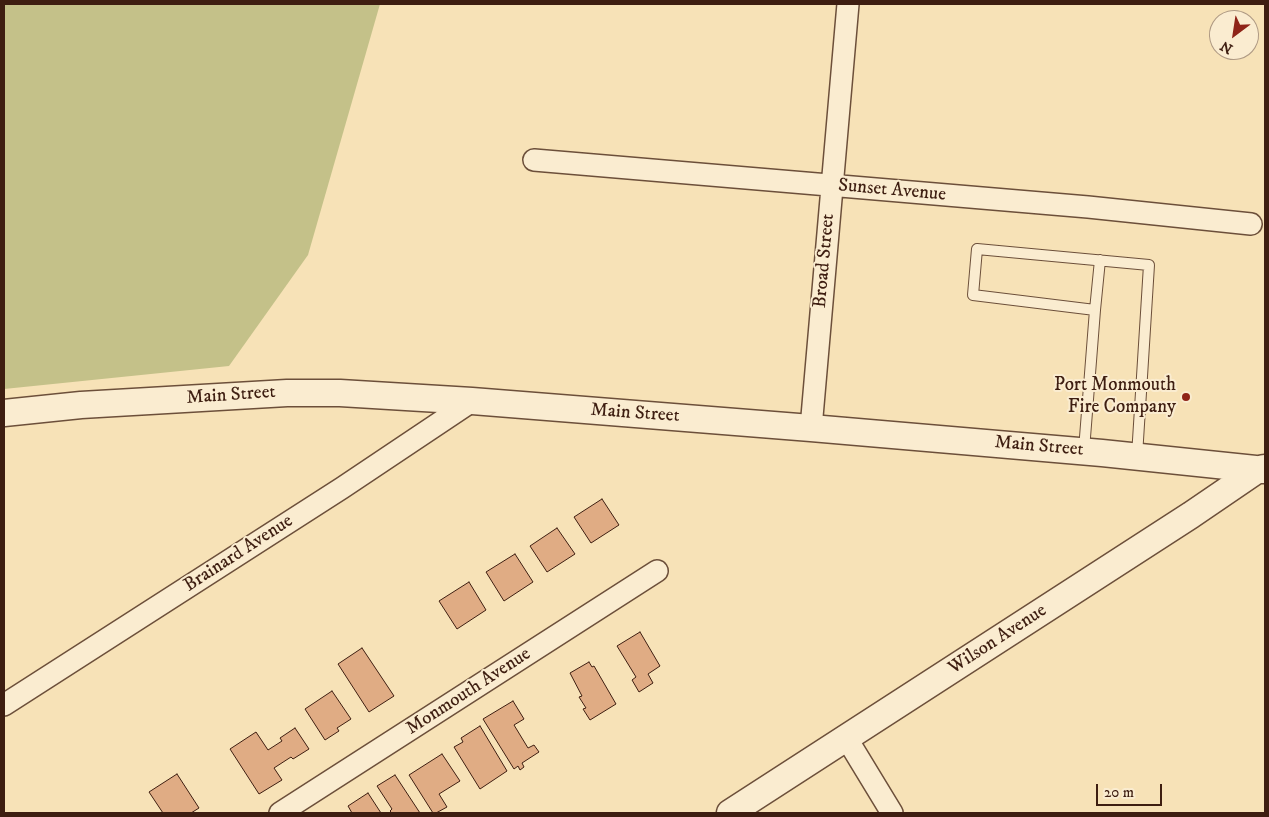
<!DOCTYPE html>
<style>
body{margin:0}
#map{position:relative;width:1269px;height:817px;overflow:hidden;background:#f7e2b7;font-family:"IM FELL DW Pica",serif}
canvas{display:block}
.frame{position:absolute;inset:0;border:5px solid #3e1e11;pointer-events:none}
.north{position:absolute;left:1209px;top:10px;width:50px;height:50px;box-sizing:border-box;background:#faecd0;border:1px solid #af9a84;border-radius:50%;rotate:211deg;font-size:14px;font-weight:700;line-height:20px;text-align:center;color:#3e1e11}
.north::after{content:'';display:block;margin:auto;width:18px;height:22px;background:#8f2418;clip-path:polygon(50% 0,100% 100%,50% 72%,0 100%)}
.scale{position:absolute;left:1096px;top:784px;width:66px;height:22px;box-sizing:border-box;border:2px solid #3e1e11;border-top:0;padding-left:6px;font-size:15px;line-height:18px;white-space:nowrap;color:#3e1e11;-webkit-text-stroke:4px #faecd0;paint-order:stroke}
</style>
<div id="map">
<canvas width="1269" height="817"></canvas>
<div class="frame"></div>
<div class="north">N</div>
<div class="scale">20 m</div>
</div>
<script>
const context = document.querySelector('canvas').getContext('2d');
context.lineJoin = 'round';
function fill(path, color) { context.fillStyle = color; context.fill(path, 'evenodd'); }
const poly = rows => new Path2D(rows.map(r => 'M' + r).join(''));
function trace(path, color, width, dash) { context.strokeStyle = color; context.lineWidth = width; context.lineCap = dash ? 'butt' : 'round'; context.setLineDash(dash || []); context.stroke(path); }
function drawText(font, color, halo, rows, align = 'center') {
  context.font = font + ' "IM FELL DW Pica",serif'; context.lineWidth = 4; context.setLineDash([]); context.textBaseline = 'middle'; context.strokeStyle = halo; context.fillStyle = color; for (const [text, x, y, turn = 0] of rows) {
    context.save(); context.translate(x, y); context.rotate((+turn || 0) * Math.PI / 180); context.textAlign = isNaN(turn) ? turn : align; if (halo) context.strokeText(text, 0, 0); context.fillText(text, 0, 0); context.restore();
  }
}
fill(poly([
 [4,4,380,4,308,255,229,366,4,389]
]), '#c4c189');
const building = poly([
 [602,499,619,525,591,543,574,517,602,499],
 [557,528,575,554,547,572,530,546,557,528],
 [515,554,533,582,504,601,486,572,515,554],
 [469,582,486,610,457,629,439,601,469,582],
 [640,632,660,666,648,674,653,683,639,692,632,680,636,677,617,646,640,632],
 [362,648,394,696,369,712,338,664,362,648],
 [589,662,592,667,594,666,616,704,590,720,583,709,586,708,579,697,582,696,570,673,589,662],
 [332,691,351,719,337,728,339,731,325,740,305,709,332,691],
 [513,701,524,719,514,725,528,748,534,745,539,752,522,763,524,767,520,770,518,766,514,769,483,719,513,701],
 [480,726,507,771,480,789,454,747,463,742,461,738,480,726],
 [295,728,309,749,293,759,291,757,274,768,282,780,259,794,230,749,256,732,268,750,282,741,280,738,295,728],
 [442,754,460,781,439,794,447,807,436,813,433,813,409,775,442,754],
 [177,774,199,808,191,813,163,813,149,792,177,774],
 [395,775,420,813,392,813,390,811,392,809,377,786,395,775],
 [368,793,381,813,352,813,348,806,368,793]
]);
fill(building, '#e0ac84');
trace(building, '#3e1e11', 1);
const service = poly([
 [1095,310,1100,260],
 [1084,450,1095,310,973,295,977,249,1149,265,1137,456]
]);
const minor = poly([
 [534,160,1088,207,1251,224],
 [811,428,848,4],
 [4,705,342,488,472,401],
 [847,739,892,813],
 [280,813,657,571]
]);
const tertiary = poly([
 [4,413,81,405,287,393,340,393,472,401,811,428,1102,453,1265,470],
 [730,813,1191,515,1257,470,1264,468]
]);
trace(service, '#6c4f3a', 12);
trace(minor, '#6c4f3a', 24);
trace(tertiary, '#6c4f3a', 29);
trace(service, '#faecd0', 10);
trace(minor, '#faecd0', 21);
trace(tertiary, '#faecd0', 26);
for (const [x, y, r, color] of [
 [1186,397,5,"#8f2418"]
]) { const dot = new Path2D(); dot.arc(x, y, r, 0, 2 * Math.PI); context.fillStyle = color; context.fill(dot); trace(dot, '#faecd0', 2); }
drawText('19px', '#3e1e11', '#faecd0', [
 ["Sunset Avenue",892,191,5],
 ["Broad Street",825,261,-85],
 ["Main Street",231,396,-4],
 ["Main Street",635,414,4],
 ["Main Street",1039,447,5],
 ["Brainard Avenue",239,554,-33],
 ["Wilson Avenue",998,640,-33],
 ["Monmouth Avenue",469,692,-33]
]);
drawText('19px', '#3e1e11', '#faecd0', [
 ["Port Monmouth",1176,386],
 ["Fire Company",1176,408]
], 'right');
</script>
